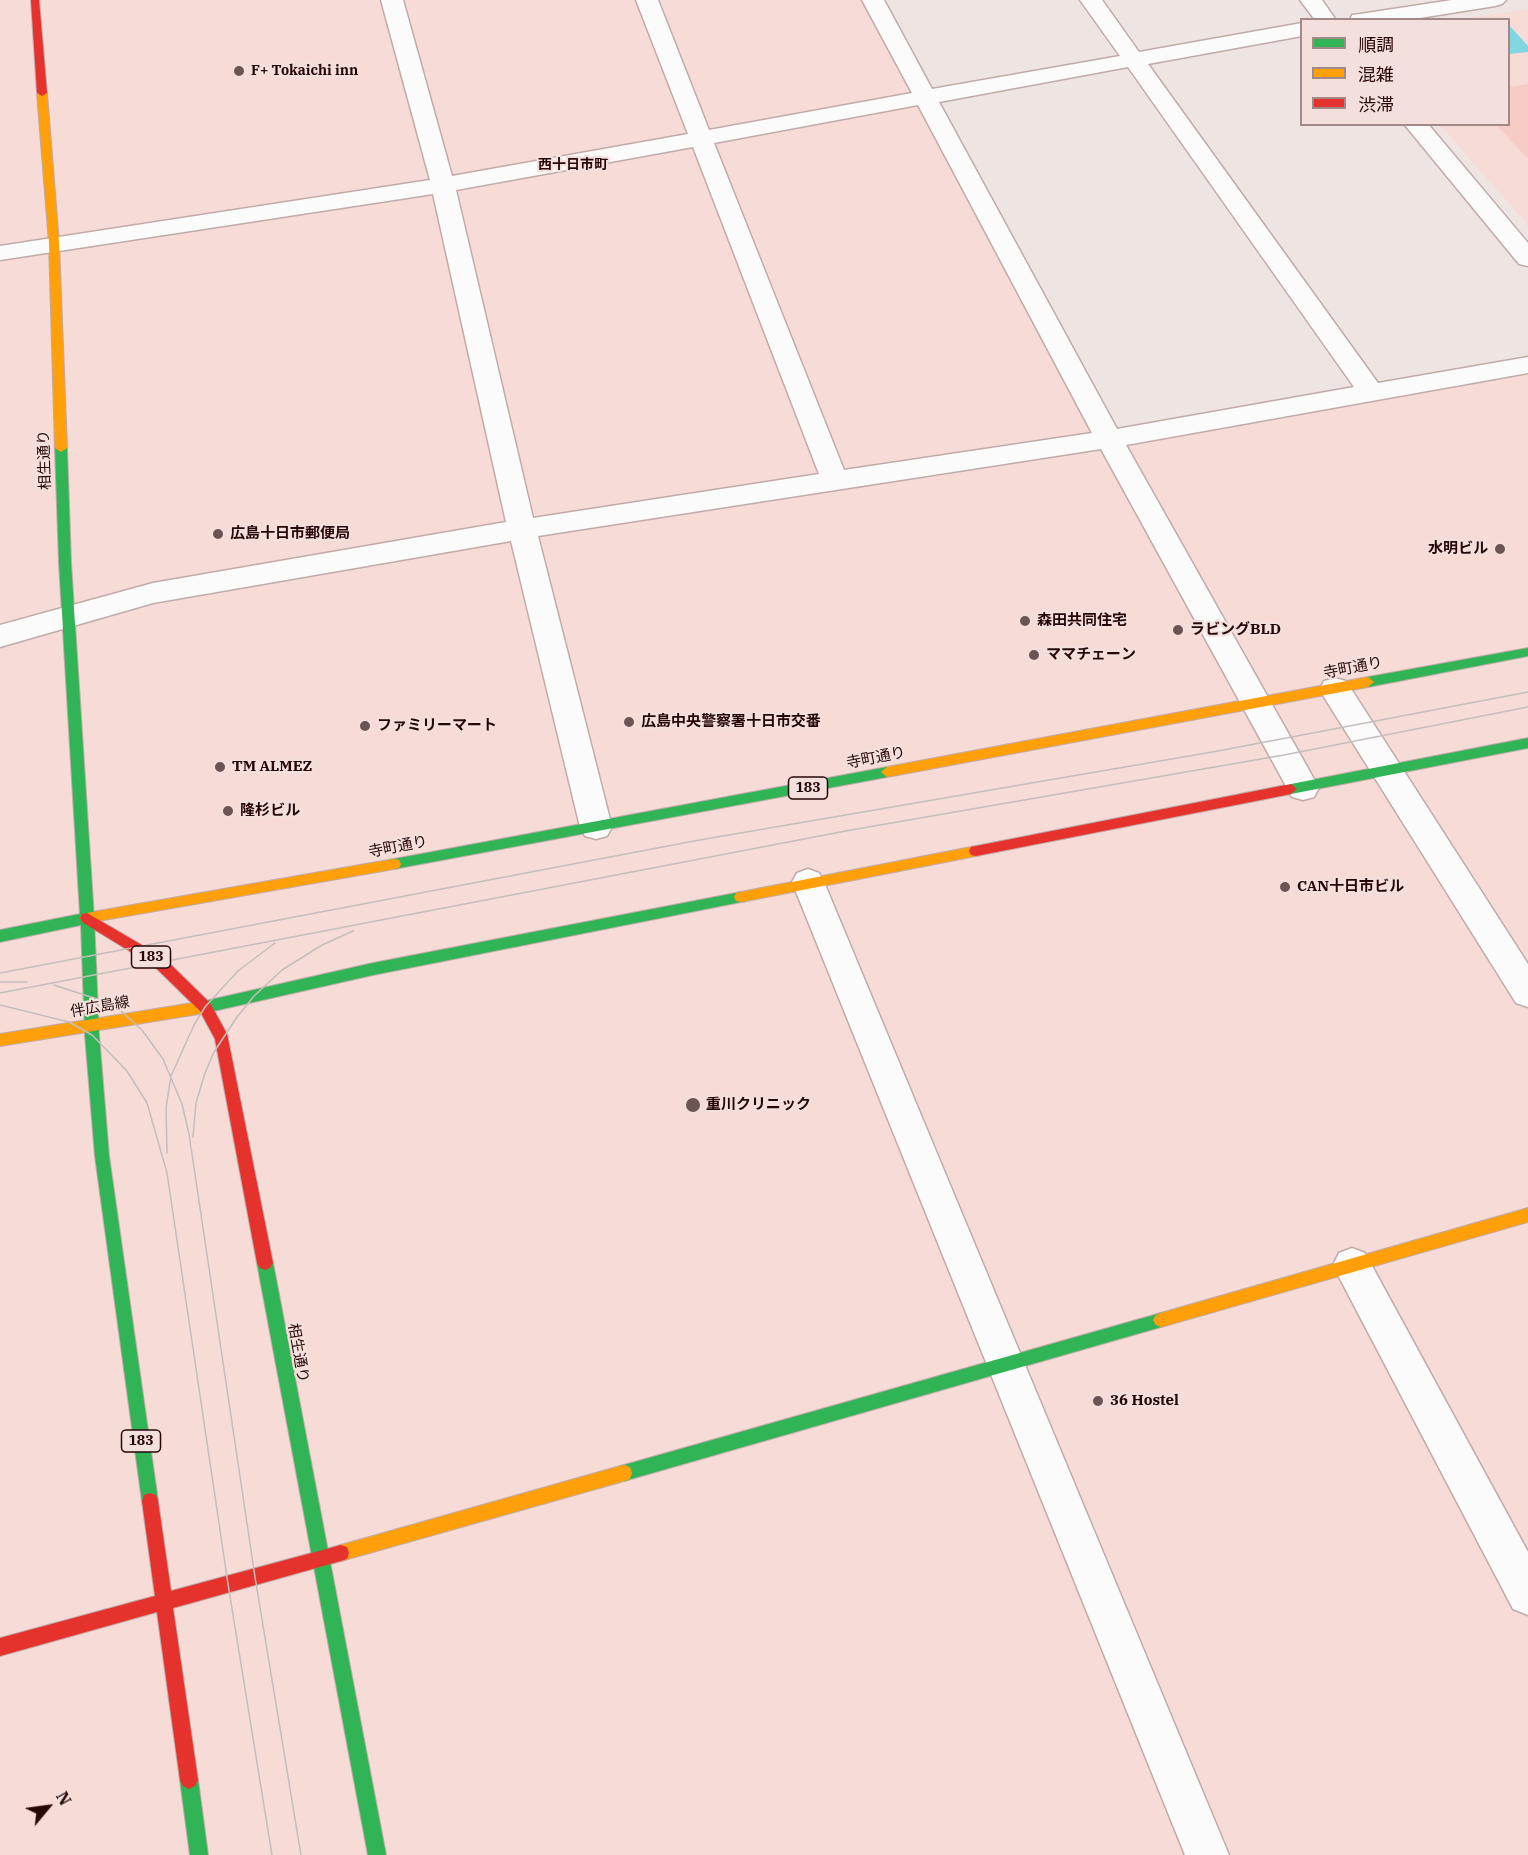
<!DOCTYPE html>
<meta charset="utf-8">
<style>
body{margin:0}
#map{position:relative;width:1528px;height:1855px;overflow:hidden;background:#eee4e2;font-family:"IBM Plex Serif","Noto Sans JP",serif}
canvas{display:block}
.legend{position:absolute;left:1300px;top:18px;width:210px;height:108px;box-sizing:border-box;background:#f3e0dd;border:2px solid #a18987;margin:0;padding:8px 10px;list-style:none;font-size:18px;color:#270705}
.legend li{display:flex;align-items:center;gap:12px;height:30px}
.legend b{width:30px;border:2px solid #a18987}
.north{position:absolute;left:18px;top:1777px;width:60px;height:60px;-webkit-text-stroke:4px #f3e0dd;paint-order:stroke;rotate:61deg;font-size:16px;font-weight:700;line-height:24px;text-align:center;color:#270705}
.north::after{content:'';display:block;margin:auto;width:21px;height:27px;background:#270705;clip-path:polygon(50% 0,100% 100%,50% 72%,0 100%)}
</style>
<div id="map">
<canvas width="1528" height="1855"></canvas>
<ul class="legend">
<li><b style="height:8px;background:#30b455"></b>順調</li>
<li><b style="height:8px;background:#ff9f0a"></b>混雑</li>
<li><b style="height:8px;background:#e5322d"></b>渋滞</li>
</ul>
<div class="north">N</div>
</div>
<script>
const context = document.querySelector('canvas').getContext('2d');
context.lineJoin = 'round';
function fill(path, color) { context.fillStyle = color; context.fill(path, 'evenodd'); }
const poly = rows => new Path2D(rows.map(r => 'M' + r).join(''));
function trace(path, color, width, dash) { context.strokeStyle = color; context.lineWidth = width; context.lineCap = dash ? 'butt' : 'round'; context.setLineDash(dash || []); context.stroke(path); }
function drawText(font, color, halo, rows, align = 'center') {
  context.font = font + ' "IBM Plex Serif","Noto Sans JP",serif'; context.lineWidth = 4.5; context.setLineDash([]); context.textBaseline = 'middle'; context.strokeStyle = halo; context.fillStyle = color; for (const [text, x, y, turn = 0] of rows) {
    context.save(); context.translate(x, y); context.rotate((+turn || 0) * Math.PI / 180); context.textAlign = isNaN(turn) ? turn : align; if (halo) context.strokeText(text, 0, 0); context.fillText(text, 0, 0); context.restore();
  }
}
fill(poly([
 [0,0,872,0,1109,433,1528,367,1528,1855,0,1855],
 [1528,9,1528,225,1440,125,1508,124,1508,20,1460,19]
]), '#f6dbd6');
fill(poly([
 [1528,84,1528,159,1496,125,1508,124,1509,87]
]), '#f7ccc6');
fill(poly([
 [1509,25,1528,46,1528,52,1509,54]
]), '#82d6e1');
const street = poly([
 [381,0,403,0,452,176,688,134,636,0,658,0,709,130,912,93,862,0,884,0,932,89,1120,56,1080,0,1102,0,1139,52,1302,23,1302,36,1148,64,1378,383,1528,357,1528,373,1126,445,1314,779,1319,788,1314,797,1303,800,1292,797,1101,449,538,536,612,827,607,836,596,839,585,836,580,827,511,541,153,603,0,647,0,625,153,583,506,522,433,194,0,260,0,246,430,180,381,0],
 [1128,67,1354,387,1117,429,939,102,1128,67],
 [918,105,1092,433,844,470,714,143,918,105],
 [693,147,819,474,533,518,456,190,693,147],
 [1300,0,1322,0,1336,20,1315,20,1300,0],
 [1452,0,1506,0,1502,4,1495,6,1407,20,1350,20,1352,15,1360,14,1452,0],
 [1404,124,1428,124,1528,243,1528,266,1519,264,1404,124],
 [1335,678,1346,681,1528,964,1528,1007,1516,1003,1324,697,1320,689,1324,681,1335,678],
 [808,869,819,873,824,882,1229,1855,1185,1855,792,882,797,873,808,869],
 [1352,1248,1365,1253,1528,1552,1528,1615,1513,1609,1339,1277,1333,1265,1339,1253,1352,1248]
]);
const fast = poly([
 [61,444,67,448,71,563,94,918,99,1035,109,1156,158,1501,156,1507,150,1509,144,1507,142,1501,95,1156,85,1035,81,925,0,942,0,930,80,914,59,563,55,448,61,444],
 [1528,648,1528,656,1368,687,1362,682,1368,677,1528,648],
 [1528,738,1528,748,1291,794,1285,789,1291,784,1528,738],
 [887,767,893,772,887,777,394,869,389,868,387,864,389,860,394,859,887,767],
 [741,892,746,893,748,897,746,901,741,902,373,975,205,1013,200,1011,198,1007,200,1003,205,1001,373,963,741,892],
 [265,1256,270,1258,273,1263,386,1855,368,1855,257,1263,260,1258,265,1256],
 [1161,1313,1166,1315,1169,1320,1166,1325,1161,1327,624,1481,618,1479,616,1473,618,1467,624,1465,1161,1313],
 [189,1771,195,1774,198,1780,208,1855,190,1855,180,1780,183,1774,189,1771]
]);
const slow = poly([
 [42,90,47,93,59,243,67,448,61,452,55,448,49,243,37,93,42,90],
 [1368,677,1374,682,1368,687,887,777,881,772,887,767,1368,677],
 [976,846,981,847,983,851,981,855,976,856,741,902,736,901,734,897,736,893,741,892,976,846],
 [394,859,399,860,401,864,399,868,394,869,87,923,82,922,80,918,82,914,87,913,394,859],
 [205,1001,210,1003,212,1007,210,1011,205,1013,0,1046,0,1034,205,1001],
 [1528,1208,1528,1222,1161,1327,1156,1325,1153,1320,1156,1315,1161,1313,1528,1208],
 [624,1465,630,1467,632,1473,630,1479,624,1481,341,1561,335,1559,333,1553,335,1547,341,1545,624,1465]
]);
const jam = poly([
 [31,0,39,0,47,93,42,96,37,93,31,0],
 [1291,784,1297,789,1291,794,976,856,971,855,969,851,971,847,976,846,1291,784],
 [87,913,164,958,210,1003,227,1034,273,1263,270,1268,265,1270,260,1268,257,1263,215,1039,200,1011,154,966,82,922,80,918,82,914,87,913],
 [150,1493,156,1495,158,1501,171,1591,341,1545,347,1547,349,1553,347,1559,341,1561,173,1608,198,1780,195,1786,189,1789,183,1786,180,1780,157,1612,0,1656,0,1638,155,1596,142,1501,144,1495,150,1493]
]);
trace(street, '#c0aba9', 3);
trace(fast, '#c0aba9', 2);
trace(slow, '#c0aba9', 2);
trace(jam, '#c0aba9', 2);
fill(street, '#fcfbfb');
fill(fast, '#30b455');
fill(slow, '#ff9f0a');
fill(jam, '#e5322d');
trace(poly([
 [0,973,694,841,1218,751,1528,692],
 [0,982,27,982],
 [54,985,103,1001,120,1010,142,1030,163,1059,182,1104,189,1134,255,1577,301,1855],
 [0,993,851,830,1284,755,1528,707],
 [0,1005,69,1022,92,1035,127,1071,147,1103,167,1173,228,1584,272,1855],
 [193,1137,196,1103,205,1073,214,1052,237,1017,254,996,282,970,322,945,353,931],
 [167,1153,166,1108,171,1076,194,1025,205,1007,238,971,275,943]
]), '#c3bebd', 1.5);
for (const [x, y, r, color] of [
 [239,71,6,"#6d5452"],
 [218,534,6,"#6d5452"],
 [1500,549,6,"#6d5452"],
 [1025,621,6,"#6d5452"],
 [1178,630,6,"#6d5452"],
 [1034,655,6,"#6d5452"],
 [629,722,6,"#6d5452"],
 [365,726,6,"#6d5452"],
 [220,767,6,"#6d5452"],
 [228,811,6,"#6d5452"],
 [1285,887,6,"#6d5452"],
 [693,1105,8,"#6d5452"],
 [1098,1401,6,"#6d5452"]
]) { const dot = new Path2D(); dot.arc(x, y, r, 0, 2 * Math.PI); context.fillStyle = color; context.fill(dot); trace(dot, '#f3e0dd', 2); }
drawText('bold 14px', '#270705', '#f3e0dd', [
 ["F+ Tokaichi inn",251,71]
], 'left');
drawText('bold 14px', '#270705', '#f3e0dd', [
 ["西十日市町",573,165]
]);
for (const [x, y, w] of [
 [808,788,39],
 [151,957,39],
 [141,1441,39]
]) { const box = new Path2D(); box.roundRect(x - w / 2, y - 11, w, 22, 4.5); context.fillStyle = '#f3e0dd'; context.fill(box); trace(box, '#270705', 1.5); }
drawText('bold 14px', '#270705', null, [
 ["183",808,788],
 ["183",151,957],
 ["183",141,1441]
]);
drawText('15px', '#270705', '#f3e0dd', [
 ["相生通り",45,460,-92],
 ["寺町通り",1353,668,-11],
 ["寺町通り",876,758,-11],
 ["寺町通り",398,847,-11],
 ["伴広島線",100,1007,-10],
 ["相生通り",298,1353,80]
]);
drawText('bold 15px', '#270705', '#f3e0dd', [
 ["広島十日市郵便局",230,534],
 ["水明ビル",1488,549,"right"],
 ["森田共同住宅",1037,621],
 ["ラビングBLD",1190,630],
 ["ママチェーン",1046,655],
 ["広島中央警察署十日市交番",641,722],
 ["ファミリーマート",377,726],
 ["TM ALMEZ",232,767],
 ["隆杉ビル",240,811],
 ["CAN十日市ビル",1297,887],
 ["重川クリニック",706,1105],
 ["36 Hostel",1110,1401]
], 'left');
</script>
